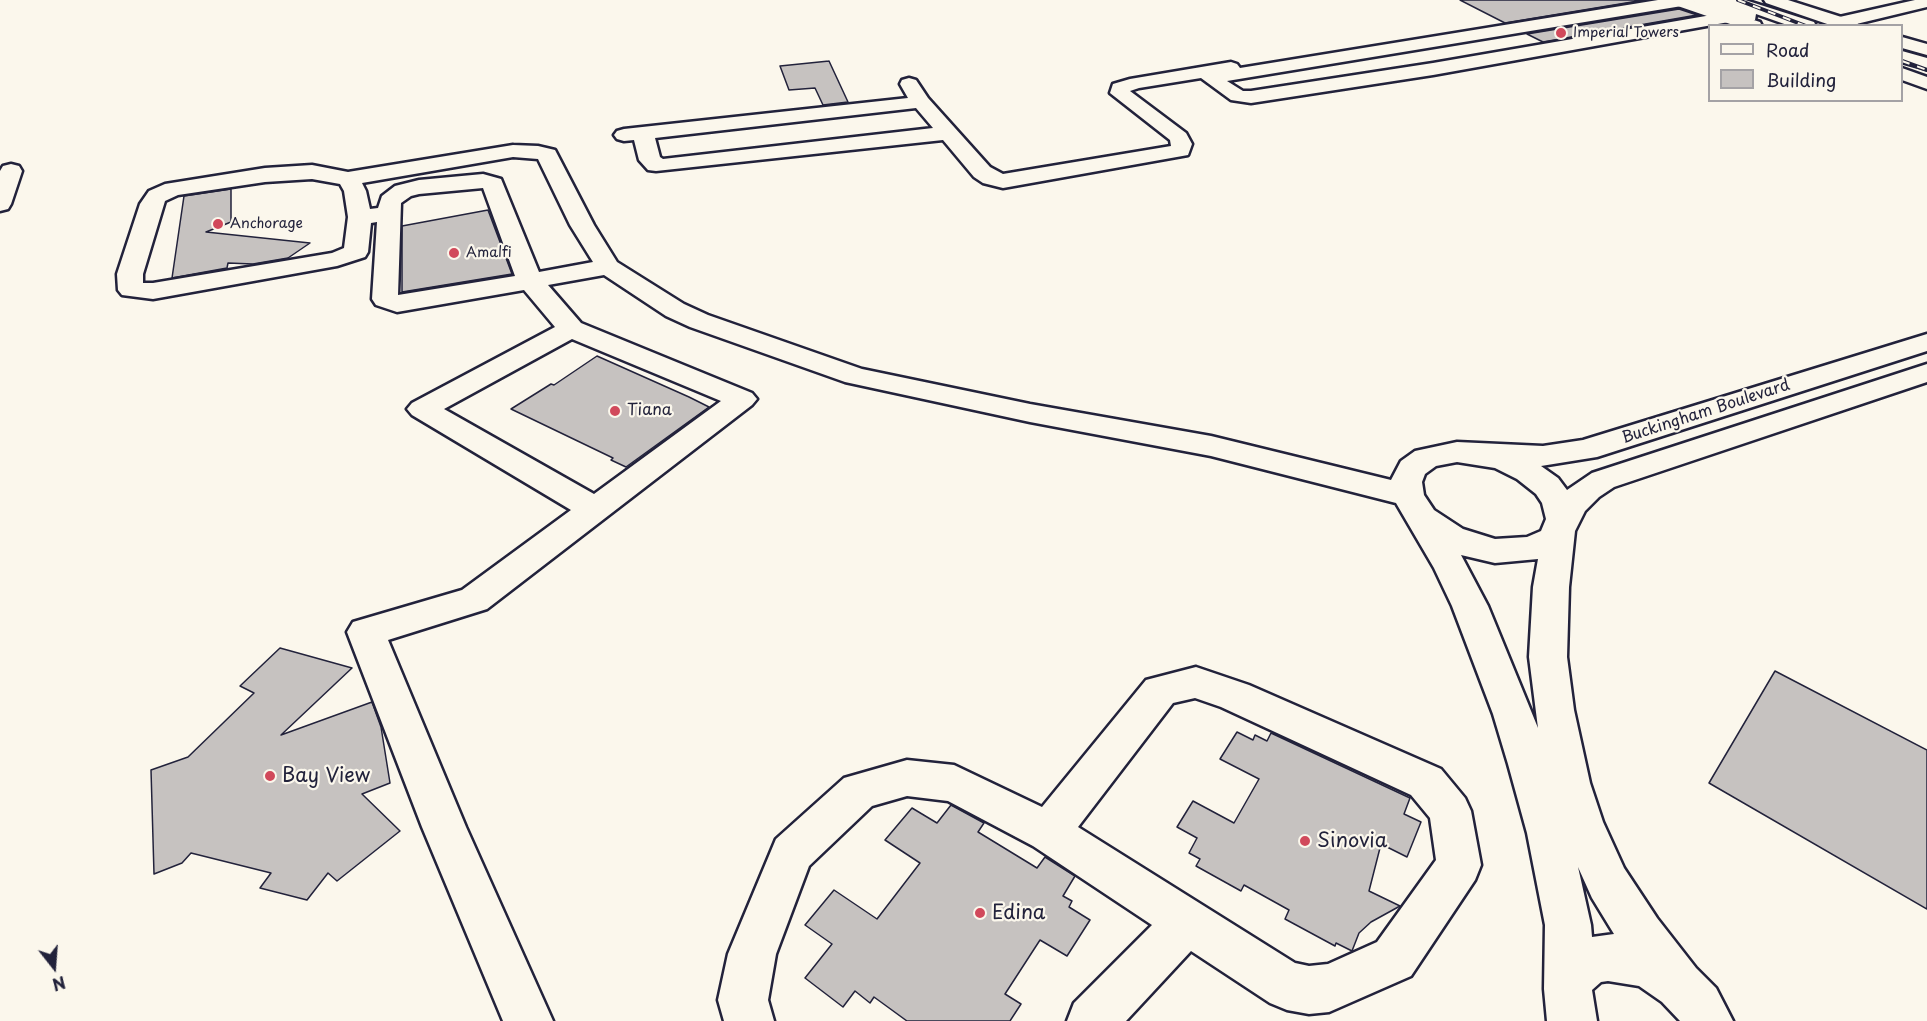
<!DOCTYPE html>
<style>
body{margin:0}
#map{position:relative;width:1927px;height:1021px;overflow:hidden;background:#fbf7ec;font-family:"Playpen Sans",sans-serif}
canvas{display:block}
.legend{position:absolute;left:1708px;top:24px;width:195px;height:78px;box-sizing:border-box;background:#fbf7ec;border:2px solid #a4a2a5;margin:0;padding:8px 10px;list-style:none;font-size:18px;color:#22223b}
.legend li{display:flex;align-items:center;gap:12px;height:30px}
.legend b{width:30px;border:2px solid #a4a2a5}
.north{position:absolute;left:24px;top:937px;width:60px;height:60px;-webkit-text-stroke:4px #fbf7ec;paint-order:stroke;rotate:163deg;font-size:16px;font-weight:700;line-height:24px;text-align:center;color:#22223b}
.north::after{content:'';display:block;margin:auto;width:21px;height:27px;background:#22223b;clip-path:polygon(50% 0,100% 100%,50% 72%,0 100%)}
</style>
<div id="map">
<canvas width="1927" height="1021"></canvas>
<ul class="legend">
<li><b style="height:8px;background:#fbf7ec"></b>Road</li>
<li><b style="height:16px;background:#c6c2c0"></b>Building</li>
</ul>
<div class="north">N</div>
</div>
<script>
const context = document.querySelector('canvas').getContext('2d');
context.lineJoin = 'round';
function fill(path, color) { context.fillStyle = color; context.fill(path, 'evenodd'); }
const poly = rows => new Path2D(rows.map(r => 'M' + r).join(''));
function trace(path, color, width, dash) { context.strokeStyle = color; context.lineWidth = width; context.lineCap = dash ? 'butt' : 'round'; context.setLineDash(dash || []); context.stroke(path); }
function drawText(font, color, halo, rows, align = 'center') {
  context.font = font + ' "Playpen Sans",sans-serif'; context.lineWidth = 4.5; context.setLineDash([]); context.textBaseline = 'middle'; context.strokeStyle = halo; context.fillStyle = color; for (const [text, x, y, turn = 0] of rows) {
    context.save(); context.translate(x, y); context.rotate((+turn || 0) * Math.PI / 180); context.textAlign = isNaN(turn) ? turn : align; if (halo) context.strokeText(text, 0, 0); context.fillText(text, 0, 0); context.restore();
  }
}
const building = poly([
 [1460,0,1644,0,1505,23,1460,0],
 [1679,9,1697,15,1543,42,1527,34,1679,9],
 [829,61,848,102,823,105,815,88,789,90,780,66,829,61],
 [231,189,231,222,206,232,310,243,288,258,253,264,228,263,227,268,172,278,184,196,231,189],
 [488,210,512,274,402,292,402,226,488,210],
 [597,356,689,397,709,407,626,467,611,460,613,458,511,409,551,384,554,385,597,356],
 [280,648,352,668,281,735,372,702,381,727,390,783,362,794,400,831,337,881,328,873,307,900,260,888,271,873,191,853,182,863,154,874,151,770,188,757,254,693,240,686,280,648],
 [1775,671,1927,750,1927,909,1709,783,1775,671],
 [1237,732,1253,740,1255,735,1267,741,1271,733,1410,798,1404,814,1421,822,1407,857,1381,844,1369,891,1400,906,1371,922,1359,933,1352,951,1336,943,1335,946,1285,919,1289,910,1244,885,1241,891,1196,866,1200,859,1189,853,1197,838,1177,827,1193,801,1234,823,1259,779,1220,759,1237,732],
 [951,805,984,823,978,832,1037,868,1045,857,1075,876,1063,896,1072,901,1069,907,1090,920,1067,956,1040,940,1005,994,1021,1004,1010,1021,907,1021,874,997,870,1003,855,991,843,1007,805,978,832,944,805,925,834,890,877,919,920,863,885,840,912,808,937,823,951,805]
]);
fill(building, '#c6c2c0');
trace(building, '#22223b', 1.5);
const street = poly([
 [1658,0,1696,0,1688,5,1227,81,1243,91,1251,91,1433,63,1729,12,1737,17,1729,22,1433,75,1251,103,1231,100,1201,78,1139,88,1130,91,1186,133,1192,144,1188,155,1003,188,983,183,974,177,943,140,656,171,648,170,639,160,634,140,624,141,617,139,614,135,617,131,624,129,908,98,900,84,902,80,909,78,916,80,928,98,990,167,1003,174,1171,146,1170,140,1110,93,1113,84,1130,79,1231,62,1237,64,1240,68,1658,0],
 [916,108,933,128,663,159,660,157,655,138,916,108],
 [1915,0,1927,0,1927,7,1848,26,1835,26,1833,22,1835,18,1915,0],
 [513,145,538,146,555,150,594,225,617,262,684,304,708,315,862,369,1030,404,1211,436,1391,480,1401,461,1415,451,1457,442,1543,446,1583,440,1927,334,1927,351,1597,457,1541,466,1558,478,1567,490,1592,473,1927,364,1927,382,1614,487,1599,497,1585,511,1575,531,1569,587,1567,657,1574,710,1590,783,1603,822,1624,868,1657,918,1696,968,1716,988,1733,1021,1680,1021,1662,1002,1639,986,1608,981,1601,982,1592,990,1597,1021,1547,1021,1544,989,1545,925,1527,833,1508,764,1493,714,1452,606,1434,568,1396,503,1211,456,1030,422,845,382,690,327,666,316,604,275,548,285,581,323,752,393,757,399,752,405,487,609,388,640,466,827,553,1021,503,1021,422,827,347,632,353,622,462,590,571,510,412,415,407,409,412,403,555,327,524,290,397,312,376,305,372,299,377,222,371,223,368,252,365,257,337,266,153,299,122,295,118,290,117,274,140,204,149,191,165,184,265,168,312,165,348,172,513,145],
 [513,157,538,159,570,225,593,262,539,272,501,179,483,174,419,180,395,186,382,196,378,208,370,209,366,191,362,183,513,157],
 [312,179,340,184,344,191,348,217,344,248,332,253,153,283,143,283,143,274,165,201,178,195,265,182,312,179],
 [483,188,515,276,398,295,401,203,411,196,419,194,483,188],
 [572,339,721,401,594,494,444,409,572,339],
 [1457,462,1495,468,1517,479,1536,494,1542,503,1546,519,1541,531,1527,537,1495,539,1463,529,1434,510,1424,495,1422,482,1425,474,1436,466,1457,462],
 [1461,555,1495,563,1538,559,1533,587,1529,657,1538,728,1488,606,1461,555],
 [1578,867,1592,898,1614,934,1592,937,1591,925,1578,867],
 [11,164,19,166,22,171,11,204,8,209,0,211,0,171,3,166,11,164],
 [1196,667,1249,685,1441,769,1465,798,1471,811,1481,865,1475,880,1411,976,1329,1012,1309,1014,1287,1010,1270,1003,1191,951,1126,1021,1067,1021,1074,1003,1152,925,1033,846,948,801,907,796,872,806,809,866,776,954,768,1000,774,1021,724,1021,718,1000,728,954,776,839,844,778,907,760,954,765,1042,807,1146,680,1196,667],
 [1195,698,1221,707,1411,795,1430,818,1436,860,1377,942,1328,964,1309,966,1295,963,1078,827,1173,703,1195,698]
]);
const secondary = poly([
 [1667,0,1691,0,1760,22,1762,26,1736,26,1669,3,1667,0],
 [1764,0,1788,0,1857,22,1859,26,1833,26,1766,3,1764,0],
 [1902,37,1927,44,1927,55,1902,48,1902,37],
 [1902,68,1927,77,1927,89,1902,80,1902,68]
]);
const primary = poly([
 [1693,0,1745,0,1814,22,1816,26,1790,26,1756,14,1755,20,1749,21,1695,3,1693,0],
 [1902,51,1927,58,1927,69,1902,62,1902,51]
]);
trace(street, '#22223b', 5);
trace(secondary, '#22223b', 5);
trace(primary, '#22223b', 5);
fill(street, '#fbf7ec');
fill(secondary, '#fbf7ec');
fill(primary, '#fbf7ec');
const rail = poly([
 [1738,0,1806,26],
 [1902,61,1927,70]
]);
trace(rail, '#22223b', 4);
trace(rail, '#fbf7ec', 2, [8]);
for (const [x, y, r, color] of [
 [1561,33,6,"#d1495b"],
 [218,224,6,"#d1495b"],
 [454,253,6,"#d1495b"],
 [615,411,6,"#d1495b"],
 [270,776,6,"#d1495b"],
 [1305,841,6,"#d1495b"],
 [980,913,6,"#d1495b"]
]) { const dot = new Path2D(); dot.arc(x, y, r, 0, 2 * Math.PI); context.fillStyle = color; context.fill(dot); trace(dot, '#fbf7ec', 2); }
drawText('14px', '#22223b', '#fbf7ec', [
 ["Imperial Towers",1573,33],
 ["Anchorage",230,224],
 ["Amalfi",466,253]
], 'left');
drawText('16px', '#22223b', '#fbf7ec', [
 ["Tiana",627,411]
], 'left');
drawText('16px', '#22223b', '#fbf7ec', [
 ["Buckingham Boulevard",1706,412,-18]
]);
drawText('20px', '#22223b', '#fbf7ec', [
 ["Bay View",282,776],
 ["Sinovia",1317,841],
 ["Edina",992,913]
], 'left');
</script>
